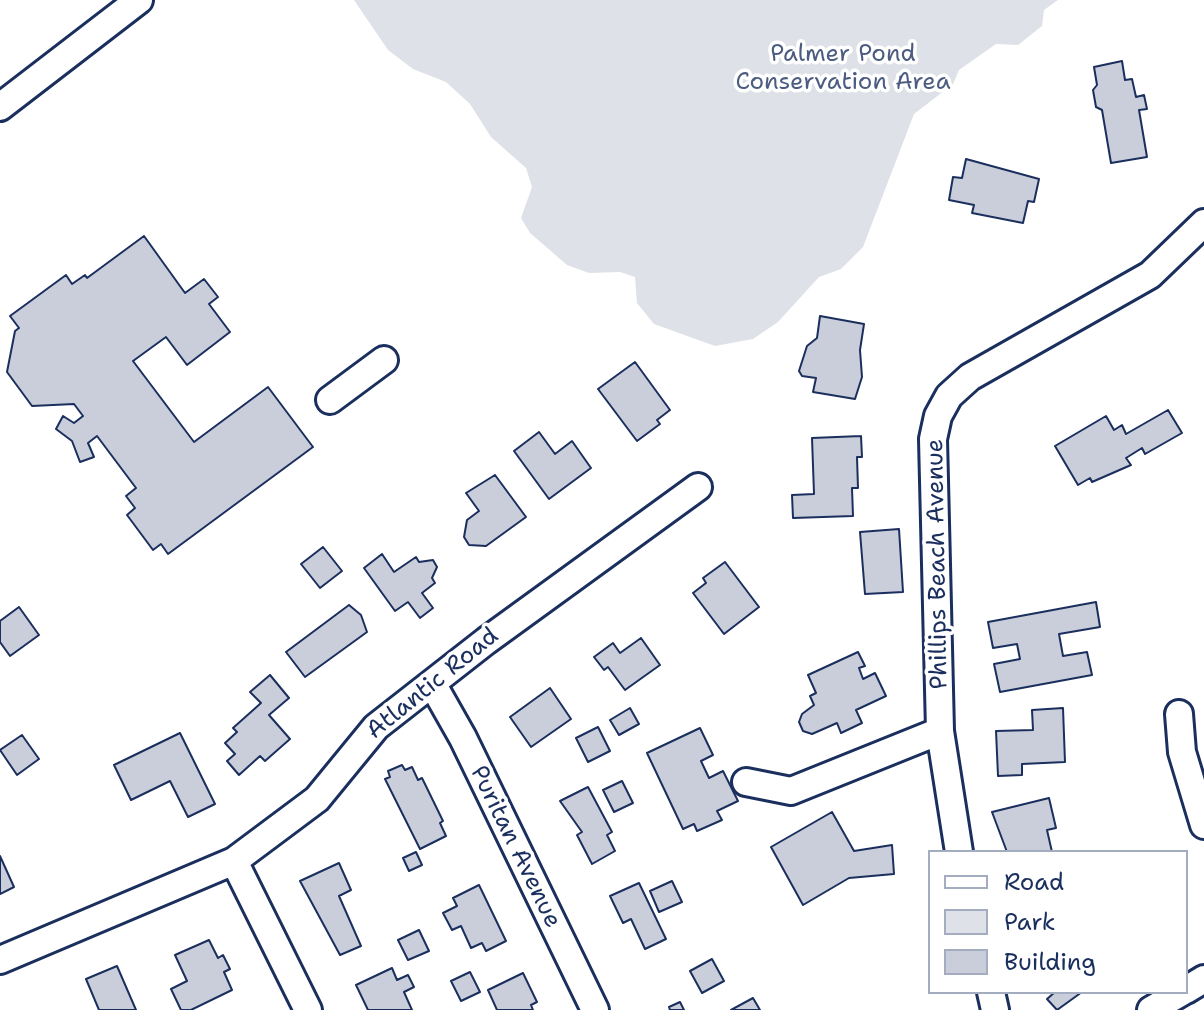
<!DOCTYPE html>
<style>
body{margin:0}
#map{position:relative;width:1204px;height:1010px;overflow:hidden;background:#fff;font-family:"Shantell Sans",sans-serif}
canvas{display:block}
.legend{position:absolute;left:928px;top:850px;width:260px;height:144px;box-sizing:border-box;background:#fff;border:2px solid #a4acbf;margin:0;padding:10px 14px;list-style:none;font-size:24px;color:#1b2f5e}
.legend li{display:flex;align-items:center;gap:16px;height:40px}
.legend b{width:40px;border:2px solid #a4acbf}
</style>
<div id="map">
<canvas width="1204" height="1010"></canvas>
<ul class="legend">
<li><b style="height:10px;background:#fff"></b>Road</li>
<li><b style="height:22px;background:#dee1e7"></b>Park</li>
<li><b style="height:22px;background:#caceda"></b>Building</li>
</ul>
</div>
<script>
const context = document.querySelector('canvas').getContext('2d');
context.lineJoin = 'round';
function fill(path, color) { context.fillStyle = color; context.fill(path, 'evenodd'); }
const poly = rows => new Path2D(rows.map(r => 'M' + r).join(''));
function trace(path, color, width, dash) { context.strokeStyle = color; context.lineWidth = width; context.lineCap = dash ? 'butt' : 'round'; context.setLineDash(dash || []); context.stroke(path); }
function drawText(font, color, halo, rows, align = 'center') {
  context.font = font + ' "Shantell Sans",sans-serif'; context.lineWidth = 7; context.setLineDash([]); context.textBaseline = 'middle'; context.strokeStyle = halo; context.fillStyle = color; for (const [text, x, y, turn = 0] of rows) {
    context.save(); context.translate(x, y); context.rotate((+turn || 0) * Math.PI / 180); context.textAlign = isNaN(turn) ? turn : align; if (halo) context.strokeText(text, 0, 0); context.fillText(text, 0, 0); context.restore();
  }
}
fill(poly([
 [354,0,1058,0,1044,10,1042,26,1018,45,996,44,959,70,953,84,914,114,863,247,841,269,819,277,778,322,753,339,715,346,654,324,637,303,635,277,620,272,589,273,567,265,530,233,521,218,532,187,526,168,491,137,470,104,446,82,413,69,388,50]
]), '#dee1e7');
const building = poly([
 [1122,61,1125,80,1132,79,1136,97,1144,95,1147,109,1139,110,1147,157,1111,163,1102,110,1096,107,1093,90,1097,85,1094,67,1122,61],
 [966,159,1039,179,1034,202,1028,201,1023,223,972,213,974,205,949,200,953,177,962,178,966,159],
 [144,236,185,293,204,279,218,297,209,304,230,332,187,365,166,337,133,361,194,442,268,387,313,447,168,554,161,544,153,550,127,515,135,508,126,496,136,488,97,436,88,443,94,457,80,462,72,441,56,429,63,416,74,423,83,416,74,404,32,406,7,372,15,331,19,328,10,316,66,275,72,284,85,275,87,278,144,236],
 [820,316,864,324,860,350,862,377,855,399,813,392,816,378,802,376,799,371,807,346,817,338,820,316],
 [635,362,670,410,657,420,660,424,637,441,598,389,635,362],
 [1168,410,1182,433,1145,454,1142,448,1126,458,1131,465,1092,482,1090,478,1078,485,1055,446,1106,416,1114,430,1122,425,1126,434,1168,410],
 [539,432,555,454,572,441,591,468,549,499,514,451,539,432],
 [861,436,862,457,857,457,858,488,852,488,853,516,793,518,792,495,814,494,812,438,861,436],
 [495,475,526,517,486,546,469,545,464,537,467,520,479,511,466,493,495,475],
 [899,529,903,592,865,594,860,532,899,529],
 [323,547,342,571,320,588,301,564,323,547],
 [382,554,394,572,416,557,419,562,433,560,437,567,432,578,435,583,422,593,433,608,420,618,408,602,395,611,364,568,382,554],
 [725,562,759,607,724,634,693,593,706,583,703,578,725,562],
 [1096,602,1100,627,1059,634,1063,656,1087,652,1092,675,1000,692,994,664,1020,659,1017,644,993,648,988,622,1096,602],
 [349,605,361,615,367,632,305,677,286,652,349,605],
 [19,607,39,635,10,656,0,642,0,621,19,607],
 [641,638,660,665,625,690,608,667,604,670,594,657,613,643,620,653,641,638],
 [858,652,865,666,859,668,863,679,875,673,886,696,856,710,862,723,841,733,837,723,812,734,803,731,799,722,802,714,814,705,810,696,816,693,808,675,858,652],
 [270,675,289,698,269,715,290,739,265,761,260,756,239,775,227,761,235,754,225,743,237,732,233,728,261,703,250,692,270,675],
 [550,688,571,719,531,747,510,717,550,688],
 [630,708,639,724,619,735,610,720,630,708],
 [1063,708,1065,762,1022,764,1022,775,998,776,996,731,1033,730,1032,710,1063,708],
 [598,727,610,751,588,762,576,738,598,727],
 [700,728,713,755,701,761,709,778,723,771,738,801,717,811,722,820,697,831,694,824,683,829,647,753,700,728],
 [180,733,215,804,188,817,170,781,131,800,114,765,180,733],
 [22,735,39,759,17,775,0,750,22,735],
 [402,765,405,770,412,767,418,780,422,778,443,821,440,823,446,836,420,849,385,779,390,777,388,771,402,765],
 [622,781,633,803,614,812,603,790,622,781],
 [588,787,612,832,607,835,615,851,592,864,577,835,582,832,560,801,588,787],
 [1049,798,1056,828,1047,830,1052,852,1007,852,992,812,1049,798],
 [832,812,854,851,892,845,894,874,849,878,803,905,771,847,832,812],
 [416,852,422,865,409,871,403,858,416,852],
 [0,856,14,887,0,894,0,856],
 [339,863,351,890,339,896,361,946,340,955,300,881,339,863],
 [672,881,682,902,659,912,650,891,672,881],
 [639,883,666,939,645,949,631,919,623,923,610,896,639,883],
 [479,885,506,941,486,951,482,943,471,948,461,926,452,930,443,913,457,906,453,898,479,885],
 [419,930,429,951,408,960,398,940,419,930],
 [209,940,218,958,223,955,230,969,224,972,232,990,191,1010,181,1010,171,989,187,981,175,955,209,940],
 [712,959,724,981,702,993,690,971,712,959],
 [117,966,136,1010,99,1010,86,979,117,966],
 [392,968,397,980,408,975,414,987,404,992,412,1010,368,1010,356,985,392,968],
 [470,972,480,992,461,1001,451,981,470,972],
 [523,973,537,1002,531,1005,533,1010,497,1010,488,990,523,973],
 [1055,992,1082,992,1057,1010,1047,999,1055,992],
 [753,998,760,1010,731,1010,753,998],
 [680,1002,684,1010,670,1010,669,1007,680,1002]
]);
fill(building, '#caceda');
trace(building, '#1b2f5e', 2);
const minor = poly([
 [0,107,139,0],
 [330,400,384,360],
 [433,685,463,738,595,1010],
 [1179,714,1182,752,1204,825],
 [746,782,791,791,940,731],
 [959,852,940,731,933,439,938,416,949,396,970,377,1150,275,1204,223],
 [234,861,308,1010],
 [0,960,234,861,317,799,376,727,486,641,698,487],
 [1186,990,1204,979],
 [991,992,995,1010],
 [1151,1010,1182,992]
]);
trace(minor, '#1b2f5e', 32);
trace(minor, '#fff', 26);
drawText('24px', '#4c5c80', '#fff', [
 ["Palmer Pond",843,55],
 ["Conservation Area",843,83]
]);
drawText('24px', '#1b2f5e', '#fff', [
 ["Phillips Beach Avenue",938,564,-91],
 ["Atlantic Road",433,684,-39],
 ["Puritan Avenue",515,847,64]
]);
</script>
